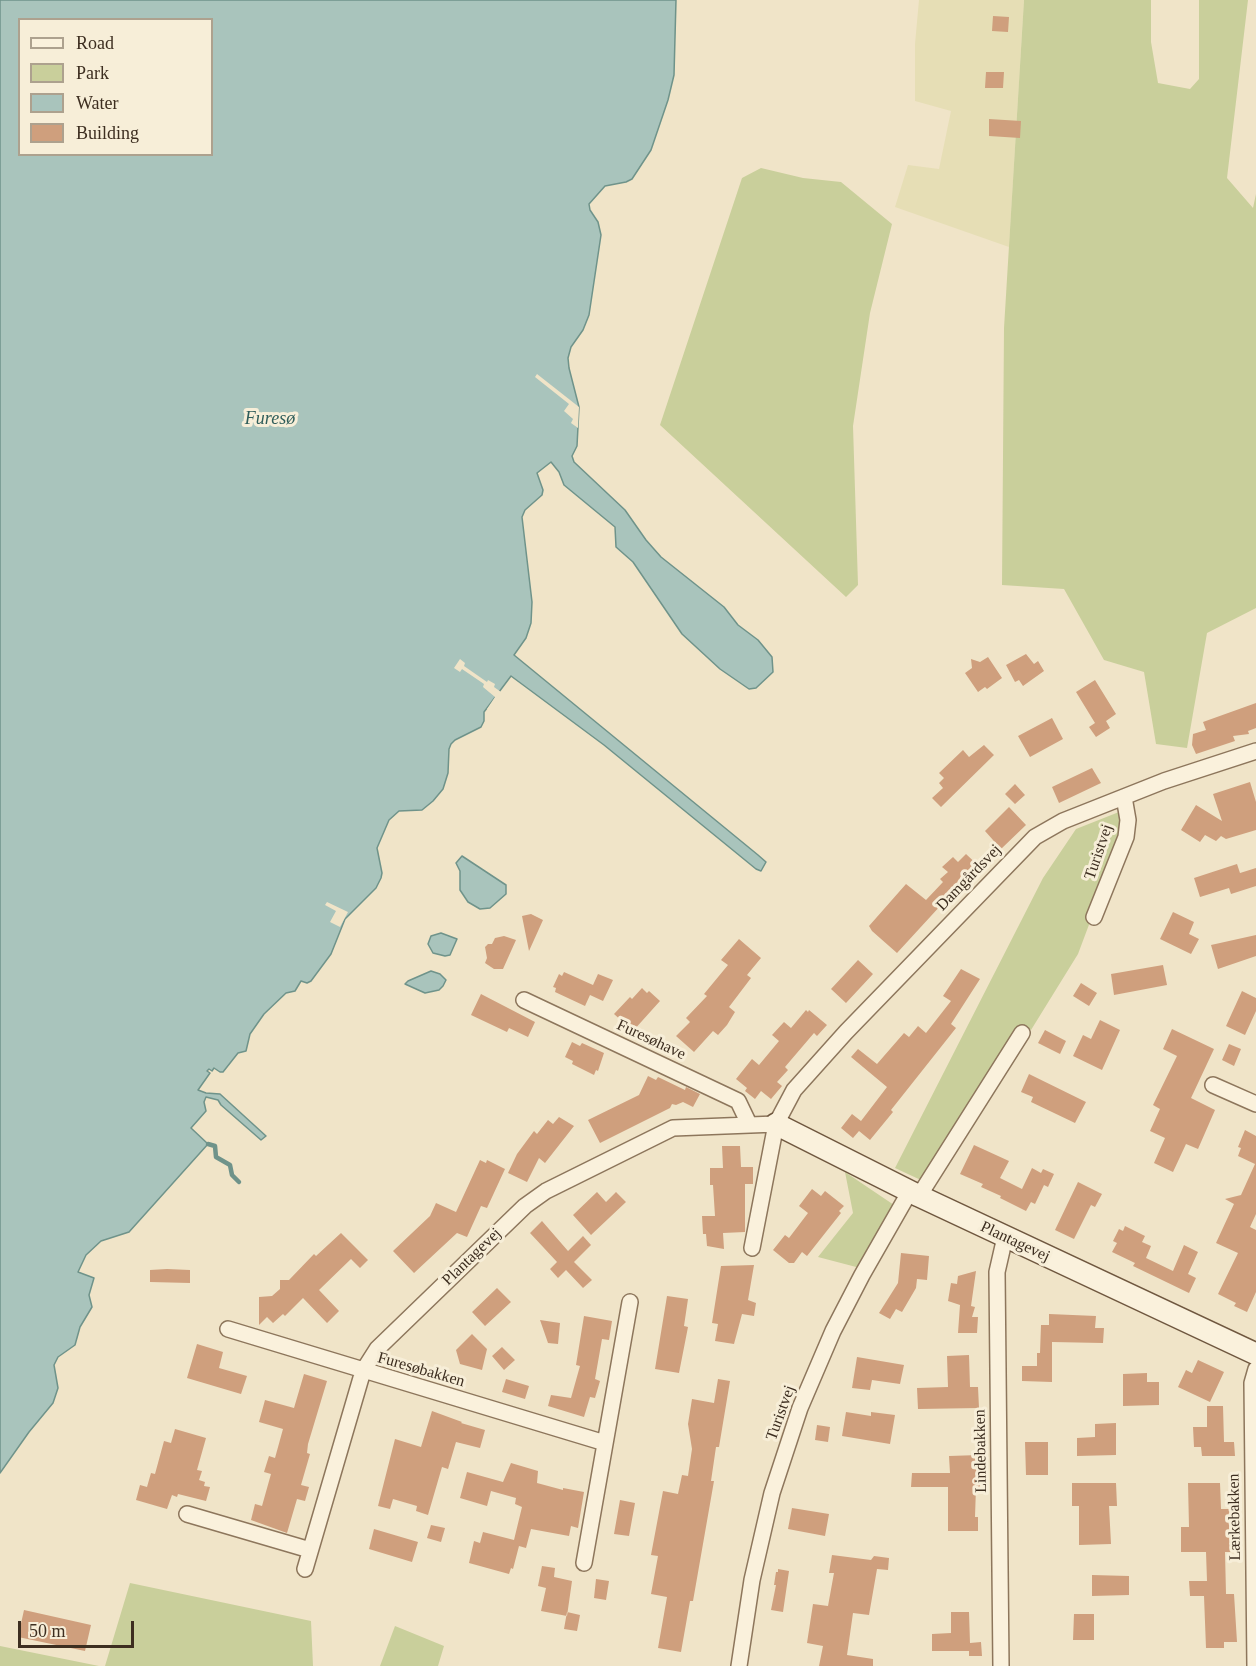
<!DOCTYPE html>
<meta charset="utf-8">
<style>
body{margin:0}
#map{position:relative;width:1256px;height:1666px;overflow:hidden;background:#f0e4c8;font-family:"Times New Roman",serif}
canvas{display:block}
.legend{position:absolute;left:18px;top:18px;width:195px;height:138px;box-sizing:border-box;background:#f7eed8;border:2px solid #ada18e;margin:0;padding:8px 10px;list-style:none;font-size:18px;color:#3d2e20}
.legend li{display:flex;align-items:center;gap:12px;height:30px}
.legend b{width:30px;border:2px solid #ada18e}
.scale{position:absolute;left:18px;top:1621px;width:116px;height:27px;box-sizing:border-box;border:3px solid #3d2e20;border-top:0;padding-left:8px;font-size:18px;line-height:21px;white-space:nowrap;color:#3d2e20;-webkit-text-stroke:4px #f7eed8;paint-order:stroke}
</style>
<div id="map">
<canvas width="1256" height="1666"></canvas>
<ul class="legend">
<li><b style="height:8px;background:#faf1dc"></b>Road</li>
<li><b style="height:16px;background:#c9cf9b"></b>Park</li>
<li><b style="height:16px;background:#a9c4bc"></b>Water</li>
<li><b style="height:16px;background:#cf9f7d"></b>Building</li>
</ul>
<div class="scale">50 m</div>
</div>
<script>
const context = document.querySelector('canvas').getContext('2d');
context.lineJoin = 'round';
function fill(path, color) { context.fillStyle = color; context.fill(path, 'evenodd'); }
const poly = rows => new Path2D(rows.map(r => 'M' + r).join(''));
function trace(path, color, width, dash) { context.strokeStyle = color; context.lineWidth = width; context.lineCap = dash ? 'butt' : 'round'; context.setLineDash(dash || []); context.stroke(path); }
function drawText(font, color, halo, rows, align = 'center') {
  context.font = font + ' "Times New Roman",serif'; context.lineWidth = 6; context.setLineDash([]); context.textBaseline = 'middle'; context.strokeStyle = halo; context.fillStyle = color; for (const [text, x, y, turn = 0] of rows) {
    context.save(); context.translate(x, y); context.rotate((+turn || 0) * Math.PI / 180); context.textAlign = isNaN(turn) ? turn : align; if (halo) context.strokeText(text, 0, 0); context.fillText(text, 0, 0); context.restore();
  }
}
fill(poly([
 [919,0,1024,0,1009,247,895,207,908,165,939,169,951,111,915,101,915,44]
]), '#e6deb5');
fill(poly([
 [1024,0,1151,0,1151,42,1158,83,1190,89,1199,79,1199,0,1248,0,1227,178,1253,208,1256,194,1256,608,1207,633,1187,748,1156,744,1144,672,1104,660,1064,589,1002,585,1004,328],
 [761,168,803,178,841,182,892,224,870,313,853,426,858,585,846,597,660,425,742,178],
 [1119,812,1125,819,1106,880,1086,920,1090,922,1078,954,1031,1030,1021,1025,923,1181,895,1168,1043,878,1076,829],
 [845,1172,894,1205,860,1268,818,1257,853,1213],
 [130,1583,311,1621,313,1666,105,1666],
 [395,1626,444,1646,438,1666,380,1666],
 [0,1646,99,1666,0,1666]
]), '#c9cf9b');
const water = poly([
 [0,0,676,0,674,75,668,100,651,150,632,179,626,182,605,186,589,204,590,210,598,222,601,235,589,315,583,330,571,347,568,358,569,368,579,407,577,446,572,456,574,462,625,510,646,540,661,557,724,607,738,625,758,640,772,657,773,672,756,688,749,689,720,669,682,634,633,562,616,547,615,527,564,485,559,472,551,462,537,473,543,490,542,495,525,510,522,517,532,602,531,623,526,638,514,655,758,855,766,862,761,871,756,869,604,745,511,676,484,712,484,721,481,727,455,740,451,744,449,749,448,773,443,789,433,801,422,810,399,811,389,820,377,848,382,873,381,878,376,888,345,919,331,954,311,981,307,983,301,981,295,991,286,993,264,1014,250,1034,246,1051,238,1053,223,1072,220,1072,214,1068,212,1071,209,1069,207,1071,210,1073,198,1090,206,1093,220,1094,266,1136,261,1140,221,1105,218,1100,206,1097,204,1102,206,1111,191,1128,208,1144,129,1232,101,1241,86,1255,78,1272,94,1278,89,1295,92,1307,80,1327,75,1345,58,1357,54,1365,58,1388,53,1403,29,1432,0,1473,0,0],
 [20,20,212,20,212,154,20,154,20,20],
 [462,856,506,885,506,894,490,908,480,909,468,902,460,890,460,871,456,863,462,856],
 [441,933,457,939,450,955,445,956,433,953,428,944,431,936,441,933],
 [431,971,440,974,446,980,443,986,439,990,425,993,405,984,408,981,431,971]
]);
fill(water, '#a9c4bc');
trace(water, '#6f938a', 1.5);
fill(poly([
 [537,374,579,407,578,428,571,423,573,419,564,411,569,404,535,377],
 [460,659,465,663,464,666,487,682,488,680,495,684,494,687,501,692,489,711,487,709,495,697,483,687,484,684,462,669,460,672,454,668],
 [327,902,348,912,340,927,330,922,336,911,325,905]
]), '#f0e4c8');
trace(poly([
 [208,1144,215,1146,216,1157,230,1165,232,1175,239,1182]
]), '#6f938a', 4.5);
fill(poly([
 [993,16,1009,17,1008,32,992,31],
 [986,72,1004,72,1003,88,985,88],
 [989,119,1021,121,1020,138,989,136],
 [1026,654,1034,664,1038,661,1044,671,1023,686,1019,680,1015,682,1006,665],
 [988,657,1002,678,987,689,985,687,978,692,965,673,972,668,971,659,980,662],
 [1095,680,1116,714,1106,721,1110,728,1096,737,1089,727,1095,723,1076,692],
 [1256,703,1256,728,1248,731,1249,734,1233,736,1235,741,1196,754,1192,745,1193,734,1206,730,1203,722],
 [1052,718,1063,739,1030,757,1018,736],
 [984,745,994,755,941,807,932,798,943,788,939,783,944,778,939,773,963,750,969,757],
 [1092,768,1101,783,1059,803,1052,787],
 [1250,782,1256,802,1256,830,1226,839,1221,836,1216,841,1205,835,1200,842,1181,830,1196,805,1222,821,1213,794],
 [1015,784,1025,795,1015,804,1005,794],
 [1009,807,1026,825,1001,849,985,831],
 [966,854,984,871,958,897,953,892,897,953,872,931,869,926,906,884,926,900,943,882,940,879,948,872,942,867,953,857,958,862],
 [1237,864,1240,873,1256,868,1256,886,1231,894,1229,888,1200,897,1194,878],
 [1173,912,1194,922,1189,934,1199,939,1191,954,1160,939],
 [531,914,543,920,529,951,522,916],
 [1256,935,1256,956,1218,969,1211,945],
 [504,936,516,940,503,969,494,969,485,963,487,958,485,947,488,944,492,944,495,938],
 [739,939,761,958,747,975,751,978,729,1007,735,1012,727,1025,718,1035,713,1031,694,1052,676,1036,690,1022,686,1018,707,996,704,994,728,965,721,960],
 [858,960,873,974,846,1003,831,989],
 [1163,965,1167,985,1114,995,1111,974],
 [961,969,980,979,951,1024,956,1028,891,1110,893,1112,870,1140,859,1131,853,1138,841,1128,852,1114,861,1121,887,1087,851,1057,858,1049,877,1064,904,1033,909,1037,918,1026,926,1033,951,1001,943,996],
 [564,972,593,985,598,974,613,980,603,1001,590,995,585,1006,555,992,556,988,553,987,559,974,562,976],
 [1081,983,1097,993,1089,1006,1073,996],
 [642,988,647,993,649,991,660,1001,633,1031,614,1014,630,997,632,999],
 [1242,991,1256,998,1256,1011,1245,1035,1226,1026],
 [481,994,535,1022,528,1037,509,1028,507,1032,471,1015],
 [806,1010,808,1012,809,1010,827,1025,817,1036,814,1033,785,1067,788,1070,777,1082,782,1086,771,1099,761,1091,755,1099,745,1091,747,1088,736,1079,752,1059,759,1065,779,1041,772,1035,784,1022,791,1028],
 [1100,1020,1120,1030,1102,1070,1073,1056,1083,1035,1091,1039],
 [1172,1029,1214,1049,1191,1098,1215,1110,1198,1149,1186,1144,1173,1172,1154,1163,1165,1138,1150,1131,1160,1109,1153,1105,1177,1056,1163,1049],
 [1045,1030,1066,1041,1060,1054,1038,1043],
 [572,1042,580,1046,582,1043,604,1053,598,1071,596,1070,594,1075,572,1064,573,1061,565,1057],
 [1229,1044,1241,1049,1234,1066,1222,1060],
 [1029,1074,1086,1102,1075,1123,1031,1102,1033,1097,1021,1092],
 [648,1076,656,1080,658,1077,685,1090,686,1087,700,1094,693,1107,683,1102,676,1105,672,1104,670,1108,600,1143,588,1120,639,1095],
 [559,1117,574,1126,545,1163,539,1158,527,1182,508,1173,517,1154,534,1131,537,1134,548,1120,553,1124],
 [1245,1130,1256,1136,1256,1214,1250,1227,1256,1230,1256,1292,1247,1312,1234,1306,1236,1303,1218,1294,1238,1253,1216,1243,1234,1204,1225,1199,1241,1195,1255,1164,1238,1156,1241,1148,1238,1147],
 [974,1145,1009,1161,1000,1178,1022,1189,1032,1168,1041,1173,1043,1169,1054,1174,1048,1187,1044,1185,1035,1204,1031,1202,1026,1211,1000,1198,1001,1196,981,1187,983,1184,960,1174],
 [722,1146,740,1146,741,1167,753,1167,753,1184,745,1184,745,1232,723,1233,724,1249,707,1246,706,1234,703,1234,702,1216,715,1216,713,1185,710,1185,710,1168,723,1168],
 [480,1160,486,1163,487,1160,505,1169,487,1208,481,1206,467,1237,457,1233,414,1273,393,1251,430,1216,436,1203,456,1212],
 [1078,1182,1102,1194,1095,1207,1091,1205,1074,1239,1055,1230],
 [812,1189,821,1196,825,1191,844,1206,839,1211,841,1213,807,1256,802,1252,794,1263,789,1263,773,1250,785,1235,789,1238,808,1213,799,1206],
 [597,1192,606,1202,616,1192,626,1202,591,1235,573,1215],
 [542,1221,568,1251,583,1236,591,1245,574,1262,592,1280,583,1288,566,1270,558,1278,550,1269,557,1262,530,1233],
 [1125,1226,1145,1236,1142,1242,1151,1246,1146,1258,1173,1271,1184,1245,1198,1252,1188,1274,1196,1278,1189,1293,1133,1266,1135,1263,1112,1252,1117,1243,1113,1241,1119,1229,1123,1231],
 [341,1233,368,1260,360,1268,351,1259,319,1290,339,1311,327,1323,303,1298,285,1316,283,1314,273,1323,267,1317,259,1325,259,1297,272,1296,280,1289,280,1280,289,1280,314,1254,316,1256],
 [901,1253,929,1256,927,1280,917,1279,916,1288,902,1312,896,1309,890,1319,879,1313,898,1283],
 [754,1265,748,1300,756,1303,754,1316,742,1314,734,1344,715,1341,718,1324,712,1323,721,1266],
 [167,1269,190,1270,190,1283,150,1282,150,1270],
 [976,1271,971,1306,975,1307,972,1317,978,1317,977,1333,958,1333,960,1305,948,1301,951,1283,957,1284,958,1276],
 [497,1288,511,1302,485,1326,472,1312],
 [667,1296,688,1299,684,1326,688,1327,679,1373,655,1369],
 [1049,1314,1096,1316,1095,1328,1104,1328,1103,1343,1052,1342,1052,1382,1022,1381,1022,1366,1037,1366,1037,1353,1040,1353,1041,1325,1049,1325],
 [584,1316,612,1321,609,1340,602,1339,595,1379,600,1381,595,1398,590,1397,584,1417,548,1406,551,1395,571,1398,580,1366,576,1365],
 [540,1320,560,1323,558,1344,548,1343],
 [472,1334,487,1349,482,1370,460,1364,456,1350],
 [197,1344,223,1352,219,1368,247,1376,241,1394,187,1378],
 [502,1347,515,1360,504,1370,492,1356],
 [969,1355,970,1387,978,1387,979,1408,918,1409,917,1388,948,1387,947,1356],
 [857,1357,904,1365,900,1384,872,1380,870,1390,852,1388],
 [1198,1360,1224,1372,1210,1402,1178,1387,1186,1370,1192,1373],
 [1147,1373,1147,1382,1159,1382,1159,1405,1123,1406,1123,1374],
 [304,1374,327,1381,308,1444,307,1453,310,1454,301,1485,309,1487,305,1501,297,1499,287,1533,251,1520,255,1504,262,1506,271,1474,264,1472,269,1456,275,1458,283,1429,259,1422,265,1400,294,1408],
 [506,1379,529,1386,525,1399,502,1392],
 [718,1379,730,1381,719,1447,716,1447,711,1481,714,1481,693,1601,690,1601,681,1652,658,1648,667,1597,651,1594,658,1556,651,1555,663,1491,678,1494,682,1475,688,1476,692,1449,688,1424,692,1399,714,1403],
 [1207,1406,1223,1406,1224,1442,1234,1442,1235,1456,1202,1456,1201,1447,1194,1447,1193,1427,1207,1427],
 [432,1411,462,1422,461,1423,485,1430,480,1448,456,1442,448,1469,442,1467,428,1515,416,1511,417,1506,393,1499,390,1509,378,1506,395,1439,421,1447],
 [846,1412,871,1416,871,1412,895,1415,890,1444,842,1436],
 [1116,1423,1116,1455,1077,1456,1077,1438,1095,1437,1095,1424],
 [817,1425,830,1427,828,1442,815,1440],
 [175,1429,206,1438,197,1470,202,1471,199,1480,205,1482,204,1486,210,1487,206,1501,178,1494,177,1497,172,1495,167,1509,136,1500,140,1485,147,1487,151,1473,155,1474,164,1441,171,1443],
 [1025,1442,1048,1442,1048,1475,1026,1475],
 [979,1455,980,1487,976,1487,975,1517,978,1517,978,1531,948,1531,948,1487,911,1487,912,1473,950,1473,949,1456],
 [511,1463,538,1471,537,1483,563,1490,563,1488,584,1492,578,1528,571,1526,569,1536,531,1529,526,1548,519,1546,513,1569,511,1568,509,1574,469,1563,474,1541,480,1543,483,1532,514,1540,522,1507,515,1504,516,1498,491,1491,487,1506,460,1498,467,1472,503,1482],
 [1072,1483,1116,1483,1117,1506,1109,1506,1111,1544,1079,1545,1079,1506,1072,1506],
 [1188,1483,1220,1483,1221,1509,1235,1509,1235,1522,1231,1522,1231,1552,1225,1552,1226,1594,1234,1594,1237,1642,1224,1642,1224,1648,1206,1648,1204,1596,1190,1596,1189,1581,1207,1581,1206,1552,1181,1552,1181,1527,1189,1527],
 [620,1500,635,1503,629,1536,614,1534],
 [792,1508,829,1514,825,1536,788,1529],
 [431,1525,445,1528,441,1542,427,1538],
 [374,1529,418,1542,412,1562,369,1549],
 [832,1555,871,1560,874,1556,889,1558,888,1570,877,1569,869,1615,853,1613,847,1655,873,1659,873,1666,819,1666,823,1646,807,1643,813,1604,828,1606,834,1573,829,1573],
 [542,1566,555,1568,554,1577,572,1581,567,1616,541,1611,546,1588,538,1586],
 [778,1569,789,1571,783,1612,771,1610,776,1585,774,1585,776,1572,778,1572],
 [1092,1575,1129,1576,1129,1595,1092,1596],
 [596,1579,609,1581,606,1600,594,1598],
 [24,1610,91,1625,85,1651,18,1637],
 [567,1612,580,1615,577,1631,564,1629],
 [951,1612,969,1612,970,1643,981,1642,982,1656,969,1656,969,1651,932,1651,932,1634,951,1633],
 [1074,1614,1094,1614,1094,1640,1073,1640]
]), '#cf9f7d');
const street = poly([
 [1094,917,1126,837,1128,820,1124,797],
 [524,1000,738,1101,749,1124],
 [1213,1085,1256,1104],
 [919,1196,1022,1033],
 [752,1248,776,1124,794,1090,846,1032,1035,837,1063,821,1164,781,1256,751],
 [228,1329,605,1443],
 [187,1514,310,1550],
 [584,1563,630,1302],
 [305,1569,363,1371,377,1349,525,1206,546,1191,673,1128,776,1124],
 [739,1666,752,1580,772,1493,800,1408,833,1331,862,1275,910,1191],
 [1001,1666,997,1272,1005,1237],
 [1255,1666,1252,1383,1256,1369]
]);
const secondary = poly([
 [776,1124,919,1196,1256,1354]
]);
trace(street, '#8d765c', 18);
trace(secondary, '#6f573f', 24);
trace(street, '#faf1dc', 15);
trace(secondary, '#faf1dc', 21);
drawText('16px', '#3d2e20', '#f7eed8', [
 ["Turistvej",1099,852,-71],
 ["Damgårdsvej",969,878,-46],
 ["Furesøhave",651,1040,25],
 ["Plantagevej",1015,1242,25],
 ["Plantagevej",472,1257,-44],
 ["Furesøbakken",421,1370,16],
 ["Turistvej",781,1413,-70],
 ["Lindebakken",981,1451,-91],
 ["Lærkebakken",1235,1517,-91]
]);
drawText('italic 18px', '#2f5d5a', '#f7eed8', [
 ["Furesø",270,419]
]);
</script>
